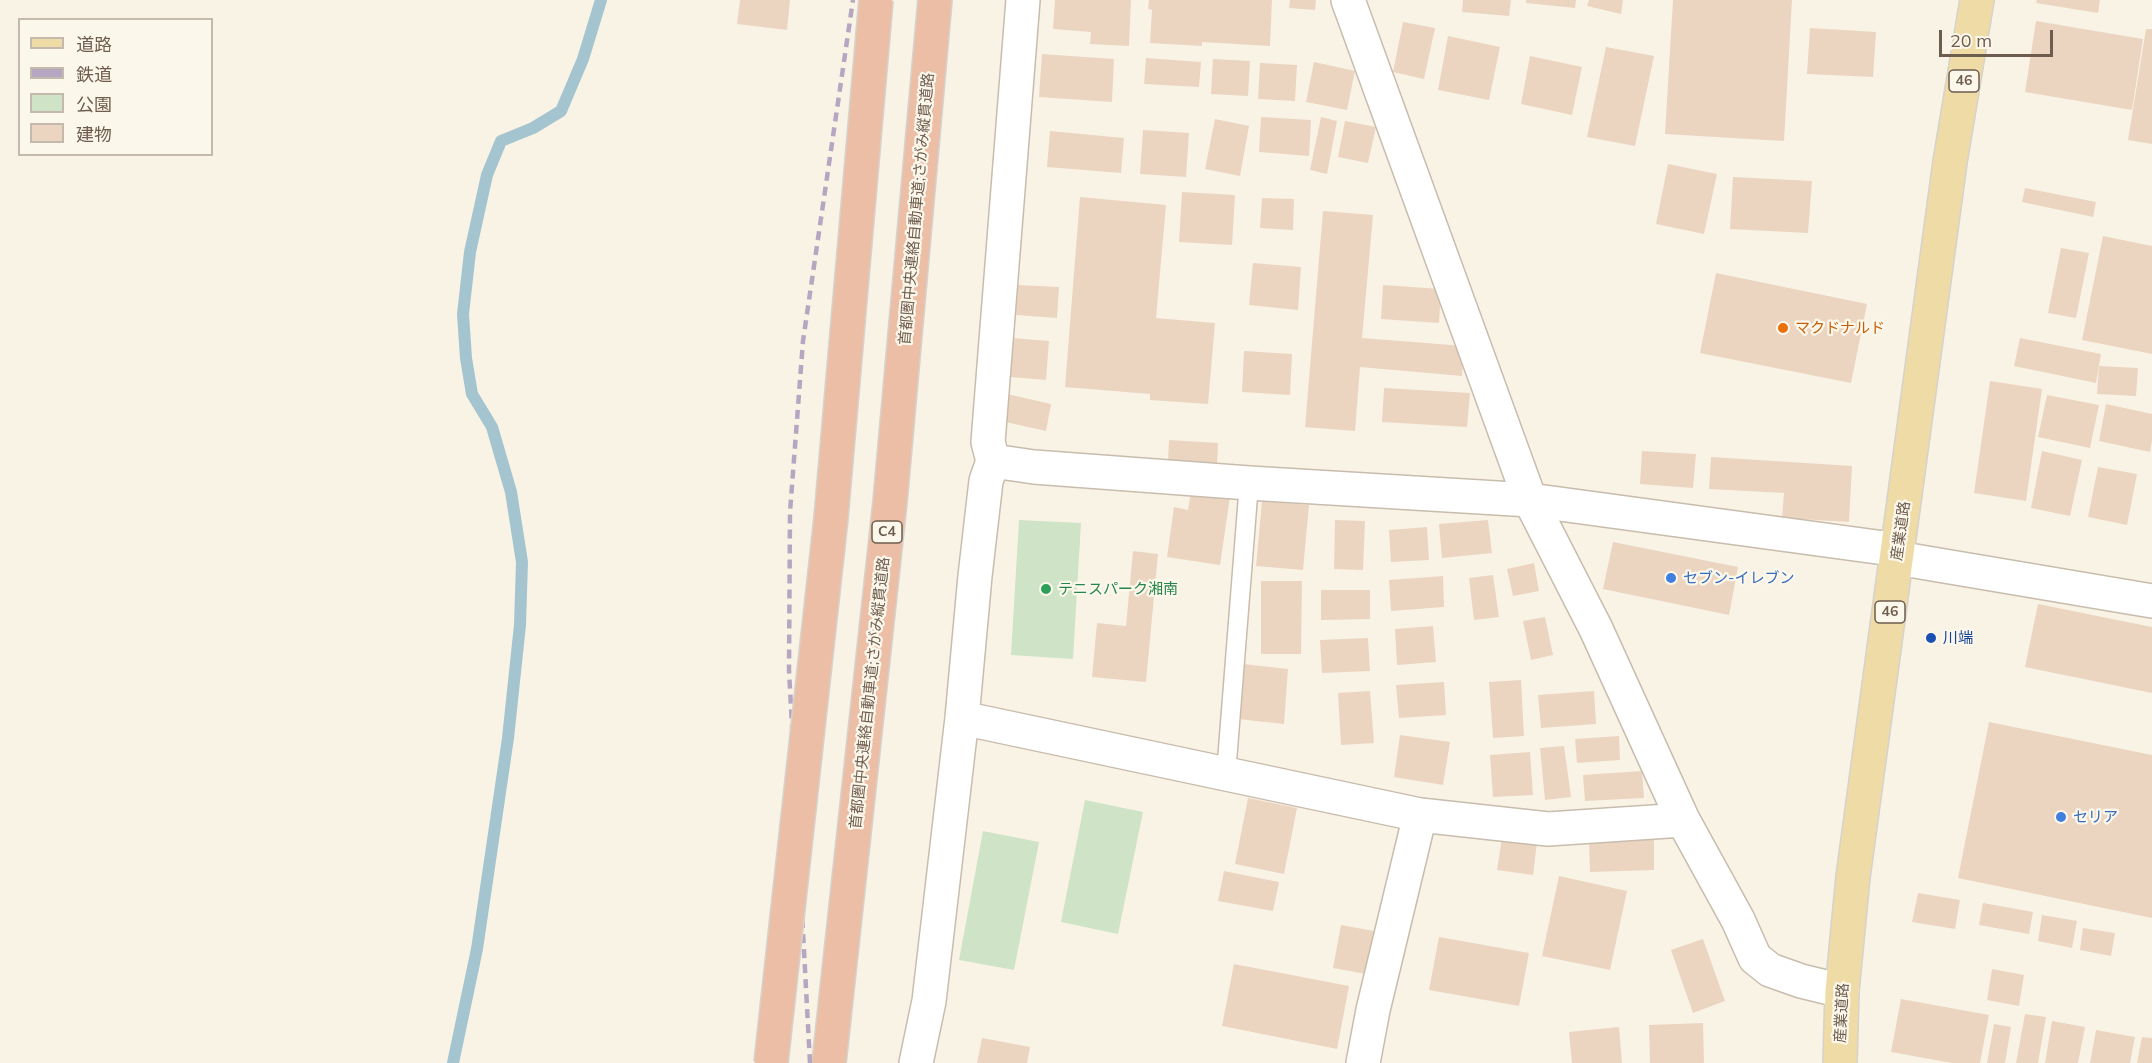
<!DOCTYPE html>
<meta charset="utf-8">
<style>
body{margin:0}
#map{position:relative;width:2152px;height:1063px;overflow:hidden;background:#f9f3e6;font-family:Mulish,"Noto Sans JP",sans-serif}
canvas{display:block}
.legend{position:absolute;left:18px;top:18px;width:195px;height:138px;box-sizing:border-box;background:#fcf7eb;border:2px solid #c3b9ac;margin:0;padding:8px 10px;list-style:none;font-size:18px;color:#6e5d4e}
.legend li{display:flex;align-items:center;gap:12px;height:30px}
.legend b{width:30px;border:2px solid #c3b9ac}
.scale{position:absolute;left:1939px;top:30px;width:114px;height:27px;box-sizing:border-box;border:3px solid #6e5d4e;border-top:0;padding-left:8px;font-size:18px;line-height:21px;white-space:nowrap;color:#6e5d4e;-webkit-text-stroke:4px #fcf7eb;paint-order:stroke}
</style>
<div id="map">
<canvas width="2152" height="1063"></canvas>
<ul class="legend">
<li><b style="height:8px;background:#efdba6"></b>道路</li>
<li><b style="height:8px;background:#b7a6c1"></b>鉄道</li>
<li><b style="height:16px;background:#cfe4c6"></b>公園</li>
<li><b style="height:16px;background:#ebd5c1"></b>建物</li>
</ul>
<div class="scale">20 m</div>
</div>
<script>
const context = document.querySelector('canvas').getContext('2d');
context.lineJoin = 'round';
function fill(path, color) { context.fillStyle = color; context.fill(path, 'evenodd'); }
const poly = rows => new Path2D(rows.map(r => 'M' + r).join(''));
function trace(path, color, width, dash) { context.strokeStyle = color; context.lineWidth = width; context.lineCap = dash ? 'butt' : 'round'; context.setLineDash(dash || []); context.stroke(path); }
function drawText(font, color, halo, rows, align = 'center') {
  context.font = font + ' Mulish,"Noto Sans JP",sans-serif'; context.lineWidth = 4.5; context.setLineDash([]); context.textBaseline = 'middle'; context.strokeStyle = halo; context.fillStyle = color; for (const [text, x, y, turn = 0] of rows) {
    context.save(); context.translate(x, y); context.rotate((+turn || 0) * Math.PI / 180); context.textAlign = isNaN(turn) ? turn : align; if (halo) context.strokeText(text, 0, 0); context.fillText(text, 0, 0); context.restore();
  }
}
fill(poly([
 [1019,520,1081,523,1073,659,1011,655],
 [1085,800,1143,812,1118,934,1061,922],
 [983,831,1039,842,1014,970,959,960]
]), '#cfe4c6');
trace(poly([
 [453,1063,477,949,508,738,520,625,522,562,511,492,492,427,472,394,466,358,463,314,470,252,487,175,501,141,533,128,561,111,583,59,601,0]
]), '#a4c5d0', 12);
fill(poly([
 [740,0,790,0,787,30,737,24],
 [1055,0,1131,0,1129,46,1090,44,1091,32,1053,29],
 [1149,0,1272,0,1270,46,1202,42,1202,46,1150,43,1152,10,1148,9],
 [1290,0,1316,0,1315,10,1289,8],
 [1463,0,1511,0,1509,16,1462,12],
 [1526,0,1576,0,1575,8,1526,3],
 [1589,0,1623,0,1621,14,1587,6],
 [1673,0,1792,0,1784,141,1665,134],
 [2037,0,2100,0,2098,13,2036,3],
 [2036,21,2143,39,2132,110,2025,92],
 [1403,22,1435,28,1424,79,1393,72],
 [1810,28,1876,32,1873,77,1807,74],
 [2146,29,2152,29,2152,144,2128,140],
 [1448,36,1500,47,1489,100,1438,90],
 [1606,47,1654,56,1635,146,1587,137],
 [1042,54,1114,59,1112,102,1039,97],
 [1530,56,1582,67,1572,115,1521,104],
 [1146,58,1201,62,1199,87,1144,84],
 [1213,59,1250,61,1248,96,1211,94],
 [1314,62,1355,71,1347,110,1306,102],
 [1260,63,1297,65,1295,101,1258,99],
 [1261,117,1311,120,1309,156,1259,152],
 [1321,117,1337,121,1327,174,1310,170],
 [1215,119,1249,126,1240,176,1205,169],
 [1345,121,1376,127,1368,163,1338,157],
 [1143,130,1189,133,1186,177,1140,174],
 [1050,131,1124,138,1121,173,1047,167],
 [1668,164,1717,174,1704,234,1656,224],
 [1733,177,1812,181,1808,233,1730,229],
 [2025,188,2096,202,2093,217,2022,202],
 [1182,192,1235,195,1232,245,1179,242],
 [1080,197,1166,205,1156,318,1215,323,1208,404,1150,400,1150,394,1065,387],
 [1262,198,1294,199,1293,230,1260,228],
 [1323,211,1373,215,1362,338,1464,346,1462,376,1360,367,1355,431,1305,427],
 [2103,236,2152,246,2152,354,2082,340],
 [2061,248,2089,253,2076,318,2048,313],
 [1253,263,1301,267,1298,310,1249,305],
 [1716,273,1867,304,1851,383,1700,353],
 [1018,285,1059,287,1057,318,1016,315],
 [1383,285,1441,289,1439,323,1381,319],
 [1013,338,1049,341,1046,380,1010,377],
 [2020,338,2101,354,2096,383,2014,366],
 [1244,351,1292,354,1290,395,1242,392],
 [2099,366,2138,368,2136,396,2097,394],
 [1990,381,2042,389,2026,501,1974,493],
 [1384,388,1470,393,1467,427,1382,422],
 [1007,394,1051,404,1046,431,1001,421],
 [2047,395,2099,405,2090,448,2038,437],
 [2106,404,2152,414,2152,441,2150,452,2099,441],
 [1169,440,1218,443,1217,466,1168,463],
 [1642,451,1696,454,1693,488,1640,484],
 [2042,451,2082,460,2070,516,2031,508],
 [1711,457,1852,466,1849,522,1782,518,1784,493,1709,489],
 [2098,467,2137,474,2127,525,2088,517],
 [1191,492,1230,497,1220,565,1167,557,1174,507,1188,510],
 [1262,501,1309,505,1303,570,1256,566],
 [1335,520,1365,521,1363,570,1334,569],
 [1488,520,1492,553,1442,558,1439,524],
 [1427,527,1429,560,1391,562,1389,530],
 [1613,542,1738,567,1729,615,1603,589],
 [1133,551,1158,554,1146,682,1092,677,1097,623,1126,626],
 [1534,563,1539,591,1513,596,1507,569],
 [1493,575,1499,617,1474,620,1469,578],
 [1443,576,1444,607,1391,611,1389,580],
 [1261,581,1302,581,1301,654,1261,654],
 [1321,590,1370,590,1370,619,1321,620],
 [2038,604,2152,627,2152,693,2025,667],
 [1545,617,1553,655,1531,660,1523,621],
 [1433,626,1436,662,1397,665,1395,629],
 [1368,638,1370,671,1322,673,1320,640],
 [1243,664,1288,669,1284,724,1238,719],
 [1521,680,1524,736,1493,738,1489,682],
 [1444,682,1446,715,1399,718,1396,685],
 [1370,691,1374,743,1341,745,1338,693],
 [1594,691,1596,724,1541,728,1538,695],
 [1989,722,2152,755,2152,918,1958,878],
 [1400,735,1450,742,1443,785,1394,777],
 [1619,736,1620,760,1577,763,1575,739],
 [1564,746,1571,797,1545,800,1540,748],
 [1530,752,1533,795,1493,797,1490,755],
 [1642,771,1644,798,1585,801,1583,775],
 [1248,798,1297,808,1284,874,1235,864],
 [1502,838,1537,842,1533,875,1497,870],
 [1654,839,1654,870,1590,872,1589,841],
 [1224,871,1279,882,1273,911,1218,901],
 [1559,876,1627,891,1610,970,1542,956],
 [1918,893,1960,900,1955,929,1912,922],
 [1983,903,2033,912,2029,934,1979,925],
 [2042,915,2077,921,2072,948,2038,941],
 [1341,925,1374,931,1366,974,1333,968],
 [2083,928,2115,933,2111,956,2080,950],
 [1439,937,1529,953,1519,1006,1429,990],
 [1703,939,1725,1001,1693,1013,1671,950],
 [1234,964,1349,986,1337,1049,1222,1026],
 [1992,969,2024,975,2019,1006,1987,1000],
 [1901,999,1989,1015,1980,1063,1952,1063,1891,1052],
 [2025,1014,2046,1017,2038,1063,2016,1063],
 [2052,1021,2085,1027,2078,1063,2045,1063],
 [1703,1023,1704,1063,1650,1063,1649,1025],
 [1994,1024,2011,1027,2005,1063,1987,1063],
 [1619,1027,1622,1063,1572,1063,1569,1032],
 [2096,1030,2135,1037,2130,1063,2090,1063],
 [2142,1037,2152,1038,2152,1063,2137,1063],
 [982,1038,1030,1047,1027,1063,977,1063]
]), '#ebd5c1');
const service = poly([
 [1226,774,1249,483]
]);
const minor = poly([
 [1023,0,988,442,993,461,1034,467,1249,483,1530,500,1899,550],
 [1348,0,1530,500,1596,629,1683,820,1738,920,1755,958,1770,970,1801,981,1842,991],
 [1897,558,2152,601],
 [962,718,1420,815,1548,829,1683,820],
 [916,1063,929,1001,962,718,975,576,986,481,993,461],
 [1363,1063,1373,1010,1420,815]
]);
const primary = poly([
 [1840,1063,1842,991,1853,877,1950,162,1977,0]
]);
const motorway = poly([
 [829,1063,890,502,935,0]
]);
trace(service, '#c8bcad', 21);
trace(minor, '#c8bcad', 36);
trace(primary, '#d6d2cd', 36);
trace(motorway, '#d6d2cd', 36);
trace(service, '#fff', 18);
trace(minor, '#fff', 33);
trace(primary, '#efdba6', 33);
trace(motorway, '#ebbea5', 33);
trace(poly([
 [810,1063,789,670,790,512,803,341,853,0]
]), '#b7a6c1', 4.5, [9, 6]);
const motorwayBridge = poly([
 [771,1063,831,518,876,0]
]);
trace(motorwayBridge, '#d6d2cd', 36, []);
trace(motorwayBridge, '#ebbea5', 33);
for (const [x, y, r, color] of [
 [1783,328,6,"#e8710a"],
 [1671,578,6,"#3f7fe0"],
 [1046,589,6,"#2e9e5b"],
 [1931,638,6,"#1a4fb4"],
 [2061,817,6,"#3f7fe0"]
]) { const dot = new Path2D(); dot.arc(x, y, r, 0, 2 * Math.PI); context.fillStyle = color; context.fill(dot); trace(dot, '#fcf7eb', 2); }
for (const [x, y, w] of [
 [1964,81,30],
 [887,532,30],
 [1890,612,30]
]) { const box = new Path2D(); box.roundRect(x - w / 2, y - 11, w, 22, 4.5); context.fillStyle = '#fcf7eb'; context.fill(box); trace(box, '#6e5d4e', 1.5); }
drawText('bold 14px', '#6e5d4e', null, [
 ["46",1964,81],
 ["C4",887,532],
 ["46",1890,612]
]);
drawText('15px', '#6e5d4e', '#fcf7eb', [
 ["首都圏中央連絡自動車道;さがみ縦貫道路",917,209,-85],
 ["産業道路",1901,531,-82],
 ["首都圏中央連絡自動車道;さがみ縦貫道路",870,693,-84],
 ["産業道路",1842,1013,-87]
]);
drawText('15px', '#c56008', '#fcf7eb', [
 ["マクドナルド",1795,328]
], 'left');
drawText('15px', '#366cbe', '#fcf7eb', [
 ["セブン-イレブン",1683,578],
 ["セリア",2073,817]
], 'left');
drawText('15px', '#27864d', '#fcf7eb', [
 ["テニスパーク湘南",1058,589]
], 'left');
drawText('15px', '#164399', '#fcf7eb', [
 ["川端",1943,638]
], 'left');
</script>
